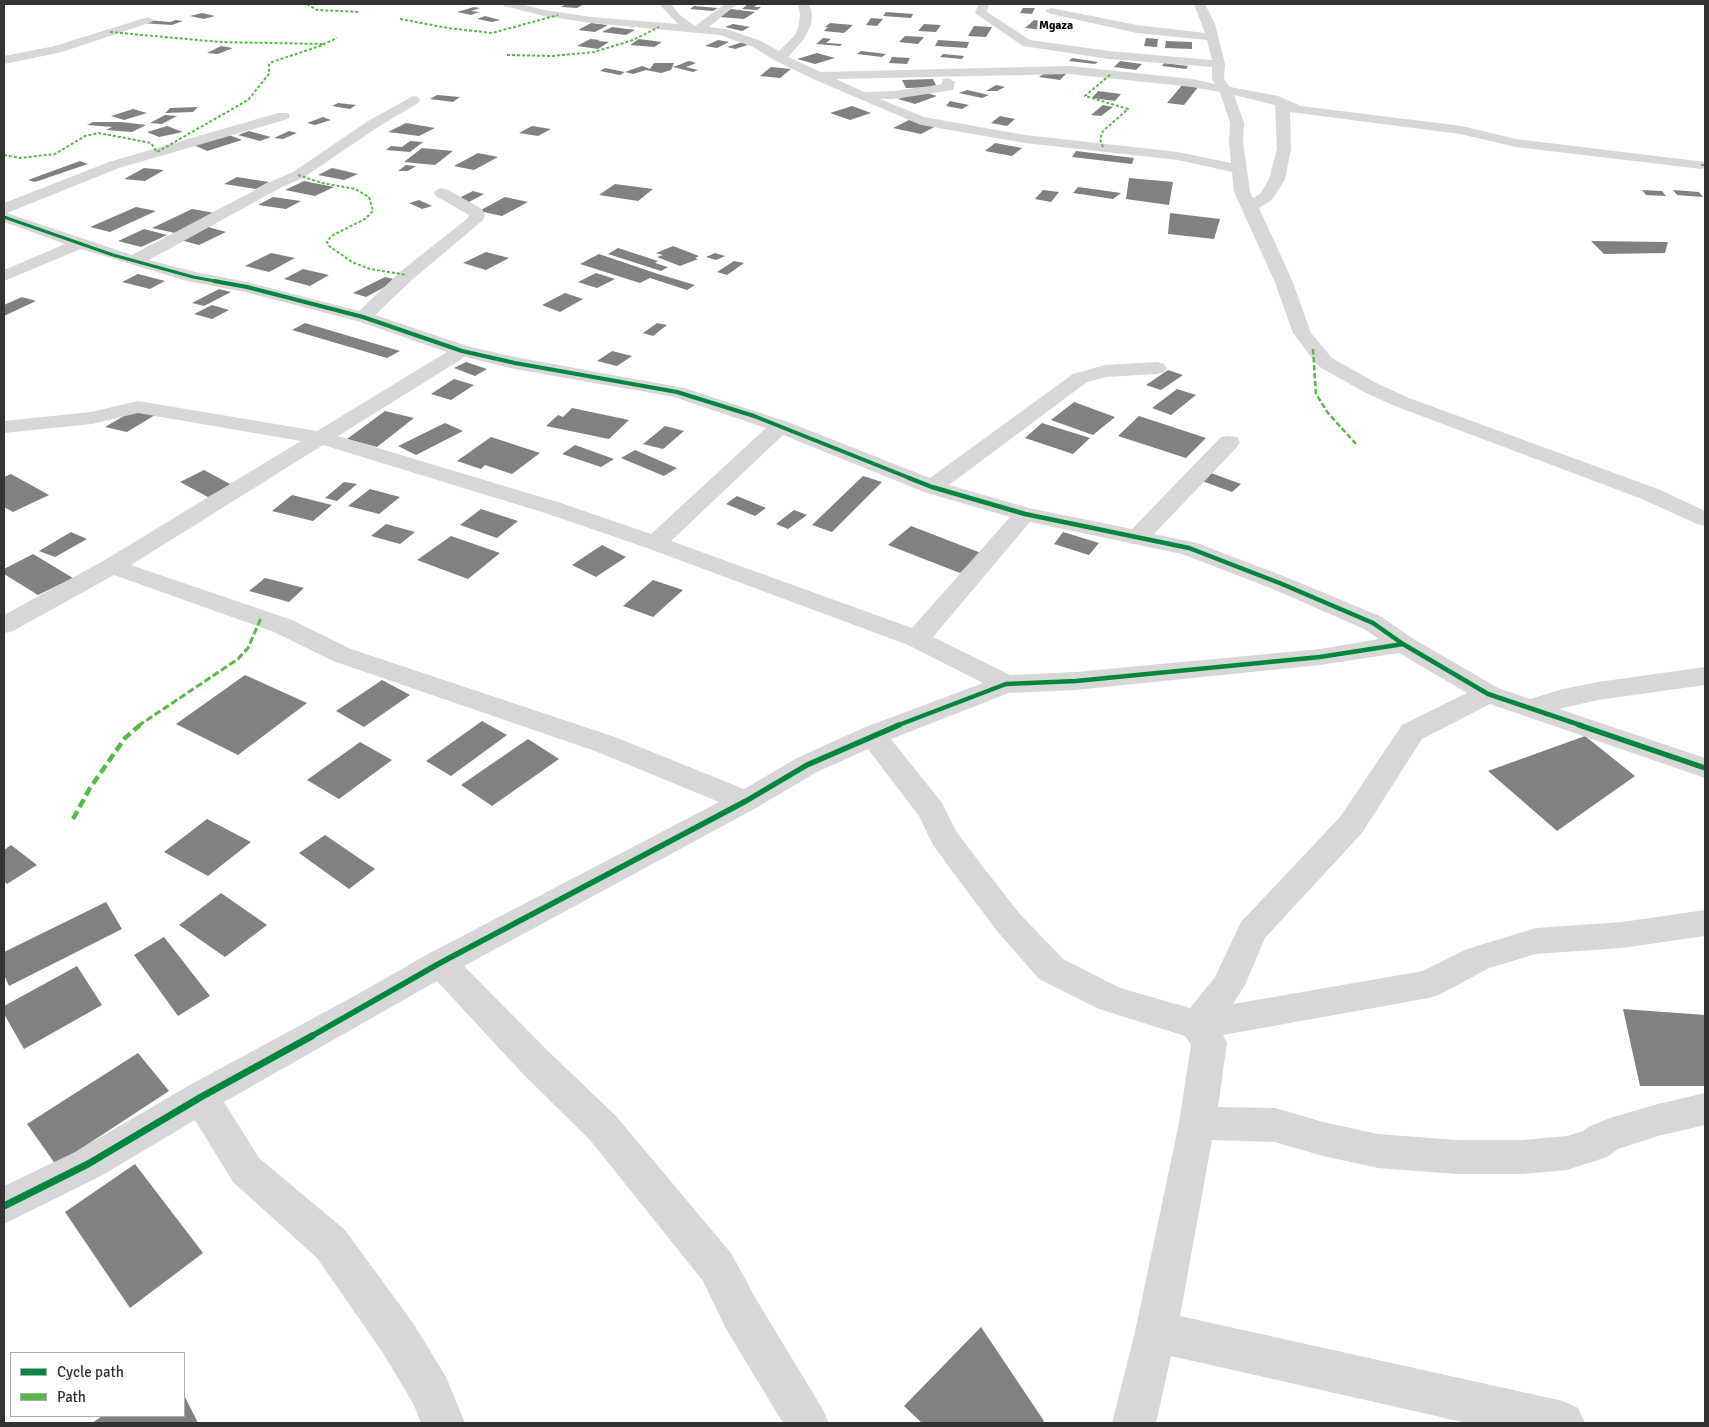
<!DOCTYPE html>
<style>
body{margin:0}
#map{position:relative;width:1709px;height:1427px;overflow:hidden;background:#fff;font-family:Signika,sans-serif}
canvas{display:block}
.frame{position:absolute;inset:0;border:5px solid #333;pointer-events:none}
.legend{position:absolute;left:10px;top:1352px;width:175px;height:65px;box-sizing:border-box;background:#fff;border:1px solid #adadad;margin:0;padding:6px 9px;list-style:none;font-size:15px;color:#333}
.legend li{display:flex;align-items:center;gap:10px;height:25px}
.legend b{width:25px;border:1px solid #adadad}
</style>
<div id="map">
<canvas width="1709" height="1427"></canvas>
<div class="frame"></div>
<ul class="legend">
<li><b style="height:6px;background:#00873e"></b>Cycle path</li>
<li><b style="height:6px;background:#58b947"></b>Path</li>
</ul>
</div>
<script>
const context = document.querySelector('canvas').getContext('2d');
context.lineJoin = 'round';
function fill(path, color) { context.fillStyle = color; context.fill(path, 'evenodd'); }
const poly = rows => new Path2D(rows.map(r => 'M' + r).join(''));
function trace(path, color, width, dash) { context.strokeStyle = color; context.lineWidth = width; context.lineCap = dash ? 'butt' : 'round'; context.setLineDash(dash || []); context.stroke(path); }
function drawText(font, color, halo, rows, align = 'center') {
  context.font = font + ' Signika,sans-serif'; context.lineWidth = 5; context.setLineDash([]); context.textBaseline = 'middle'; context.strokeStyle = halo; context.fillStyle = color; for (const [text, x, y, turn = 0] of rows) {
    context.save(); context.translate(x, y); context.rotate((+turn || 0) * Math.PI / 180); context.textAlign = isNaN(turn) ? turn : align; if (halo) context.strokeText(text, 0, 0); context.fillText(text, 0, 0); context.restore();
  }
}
fill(poly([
 [566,4,584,4,577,8,561,7],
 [748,4,758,4,754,7,761,7,757,10,742,9],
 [694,6,718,8,713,11,690,9],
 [474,7,480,8,471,11,479,12,471,15,457,12],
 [1023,8,1035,8,1032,14,1020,13],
 [731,9,755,12,744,19,720,17],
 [886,12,913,14,911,18,883,16],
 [202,13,215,16,204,19,190,16],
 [485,16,500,20,492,22,477,19],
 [871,18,883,19,877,26,866,25],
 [148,20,170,22,176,20,183,21,172,25,141,23],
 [1034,20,1061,24,1052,31,1025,28],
 [591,23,608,25,595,32,578,30],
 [830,23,853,25,844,33,824,31,828,27,825,27],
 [733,24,750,27,742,31,725,27],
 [924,24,941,25,936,32,918,31],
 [974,26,992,27,986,37,968,36],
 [612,27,635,30,626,35,602,32],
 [905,36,924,37,918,44,899,42],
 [823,38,831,39,826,43,842,44,840,46,816,44],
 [1146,38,1158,39,1157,47,1144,46],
 [590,39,600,40,598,41,609,42,598,49,577,46],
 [639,39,662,42,654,47,630,45],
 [718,40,729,42,717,48,705,46],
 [938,40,969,42,967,48,935,46],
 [746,41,754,43,735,49,727,47],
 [1166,41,1192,42,1192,49,1165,48],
 [221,46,233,48,218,54,207,53],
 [861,51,886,54,882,57,857,54],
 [817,53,835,58,815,64,797,59],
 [943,54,964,56,962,59,940,57],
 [892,57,910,58,907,64,889,63],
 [1072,58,1098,62,1095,64,1069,61],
 [689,61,696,63,686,67,698,70,693,72,673,67],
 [1120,61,1142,64,1136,70,1114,67],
 [654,63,674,63,671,70,661,73,646,70,633,74,625,72,620,75,600,71,605,68,625,72,642,66,650,69],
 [1164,63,1188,66,1186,69,1162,66],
 [771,67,791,69,780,78,760,76],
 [1047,71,1067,73,1060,80,1039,77],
 [933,79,937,87,906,88,902,80],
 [1183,84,1199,86,1184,105,1167,103],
 [996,85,1005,87,997,91,986,91],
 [967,90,989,95,982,98,959,93],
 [920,91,937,96,915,104,898,99],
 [1098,91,1121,94,1115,101,1092,98],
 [437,95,460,97,453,102,430,99],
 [950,101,969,105,962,109,946,106],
 [338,103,356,105,350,109,332,106],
 [1103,105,1113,107,1101,116,1091,115],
 [852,106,871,113,850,120,830,113],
 [198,107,193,112,165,113,170,108],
 [133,109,147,113,124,120,111,116],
 [165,115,177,116,162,124,150,123],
 [1000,116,1015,119,1007,126,991,123],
 [323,117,331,120,315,125,307,123],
 [909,120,936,126,921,134,893,128],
 [93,122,121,122,146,125,132,132,106,130,112,127,87,125],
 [406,123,435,128,419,136,388,132],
 [167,126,183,132,159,137,147,132],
 [532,126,551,129,538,136,519,133],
 [249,131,271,137,260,141,238,135],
 [289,131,297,133,283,139,274,138],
 [229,135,242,140,207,151,194,145],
 [410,141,423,142,410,152,386,150,391,146,402,147],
 [995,143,1022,148,1012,156,985,151],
 [422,148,453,151,435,165,404,162],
 [1076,151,1134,158,1132,164,1072,157],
 [478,153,498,157,474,170,454,166],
 [80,161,88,164,35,182,28,180],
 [406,165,416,166,408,171,398,171],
 [144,168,164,170,145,181,124,179],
 [332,168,358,174,344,180,318,175],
 [237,177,269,182,256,189,224,184],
 [1129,178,1173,182,1169,205,1126,199],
 [304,181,334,187,315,196,285,190],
 [615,184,653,189,638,201,599,195],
 [1078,187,1121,193,1113,199,1073,193],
 [1043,190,1059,192,1051,202,1035,199],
 [1642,190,1662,191,1666,196,1646,195],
 [1673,190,1699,192,1703,197,1677,195],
 [473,191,484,194,469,202,457,199],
 [273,197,301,201,286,209,258,205],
 [505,197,528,202,502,216,479,211],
 [419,200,432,206,422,209,409,203],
 [136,207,156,211,110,232,90,227],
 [192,209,215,213,175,233,152,228],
 [1170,213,1220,219,1214,239,1168,234],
 [208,227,226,232,199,245,180,240],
 [144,229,167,235,141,247,118,241],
 [1591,241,1668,242,1665,253,1604,254],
 [673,246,699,256,695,258,698,259,680,266,657,257,663,255,656,253],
 [618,248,658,261,655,263,668,267,661,271,608,254],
 [486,252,509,258,486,270,463,263],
 [271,253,295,258,269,272,245,266],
 [715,253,725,256,716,260,706,257],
 [599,254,658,274,695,285,687,290,650,278,640,283,580,264],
 [734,261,744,263,727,275,717,272],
 [303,269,329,275,310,286,284,279],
 [596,273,615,279,597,288,578,282],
 [138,274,165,281,150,289,122,282],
 [385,277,398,280,366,297,353,293],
 [219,289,231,292,204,306,192,303],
 [565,293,583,299,560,312,542,305],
 [22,297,36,301,4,316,4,305],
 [212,305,229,310,212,319,194,314],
 [305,323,400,351,387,358,292,330],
 [657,323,667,325,653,336,643,333],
 [612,351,632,356,617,366,597,361],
 [466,362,487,369,475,376,454,368],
 [1168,370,1183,375,1161,390,1146,385],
 [454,379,474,385,451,400,431,394],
 [1177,389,1196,395,1171,415,1152,408],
 [1074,402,1115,417,1093,435,1051,420],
 [572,408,629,420,609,439,546,426,558,415,563,417],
 [134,410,155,415,127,432,105,427],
 [385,411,414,418,377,447,347,439],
 [1139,416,1206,438,1186,458,1118,436],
 [445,423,463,431,416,455,398,446],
 [1042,423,1090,438,1073,454,1025,438],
 [665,426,684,431,663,449,643,444],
 [491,437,540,453,512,474,485,465,481,469,457,461],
 [575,445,614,459,601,467,562,454],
 [635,450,677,468,664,476,621,458],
 [204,470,232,485,208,497,180,482],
 [1211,473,1241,484,1232,492,1202,481],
 [11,474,49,495,13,512,4,507,4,477],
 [863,476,882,482,832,532,812,525],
 [344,482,357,484,337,501,325,498],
 [370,489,400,497,379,514,348,506],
 [292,495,332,505,313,521,272,511],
 [737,496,766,508,755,516,726,504],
 [481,509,518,521,497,538,460,525],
 [794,510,807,515,788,529,776,524],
 [386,524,415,532,400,544,371,536],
 [911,526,981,553,960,573,888,545],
 [71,532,87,539,55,557,39,551],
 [1063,532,1099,543,1089,555,1054,544],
 [451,536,500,553,468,579,417,560],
 [602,545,626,557,596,577,572,565],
 [33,554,73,578,38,595,4,574,4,569],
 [265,578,304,588,289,602,249,591],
 [653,580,683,590,653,617,623,606],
 [245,675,307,703,238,755,176,724],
 [382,680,410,695,364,727,336,711],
 [482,721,507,735,451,776,426,761],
 [1585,736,1635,776,1557,831,1488,771],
 [528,739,559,759,492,806,461,785],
 [360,742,392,760,339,799,307,780],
 [207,819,251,842,208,876,164,852],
 [325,835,375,869,349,889,299,853],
 [11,845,37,865,7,884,4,881,4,850],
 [221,893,267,925,225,957,179,925],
 [106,902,122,929,9,986,4,975,4,952],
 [164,937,210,996,178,1016,134,955],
 [77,966,102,1005,24,1049,4,1014,4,1006],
 [1623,1009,1705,1015,1705,1086,1640,1086],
 [138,1053,169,1091,56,1165,27,1124],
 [135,1164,203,1253,130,1308,65,1212],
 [981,1327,1044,1421,1042,1423,922,1423,904,1406],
 [184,1395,198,1423,92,1423,102,1416,184,1416]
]), '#818181');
fill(poly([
 [502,4,521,4,544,10,591,17,678,24,659,4,671,4,680,15,695,26,725,4,737,4,709,27,726,29,761,41,779,51,795,35,799,25,800,14,798,4,809,4,812,14,811,25,804,39,788,57,821,72,1069,66,1192,79,1215,84,1212,79,1212,67,1109,59,1023,46,975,13,979,4,989,4,987,12,1030,40,1109,51,1212,60,1207,40,1137,33,1051,14,1045,11,1051,8,1137,25,1205,33,1194,4,1205,4,1215,24,1225,64,1224,79,1230,87,1278,96,1301,106,1462,126,1516,139,1705,162,1705,168,1701,169,1516,147,1460,134,1290,112,1291,149,1285,179,1272,200,1259,208,1292,280,1311,333,1332,358,1378,384,1409,398,1658,489,1705,511,1705,526,1697,524,1642,499,1395,406,1364,392,1318,366,1293,333,1274,280,1234,192,1232,172,1178,160,1025,143,921,125,813,79,776,61,753,47,720,35,591,23,544,16,504,6,502,4],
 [1069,74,1192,87,1220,92,1230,123,1229,142,1231,163,1178,152,1025,135,924,117,880,99,894,99,953,90,955,82,948,78,943,79,941,84,931,86,894,91,864,92,836,79,1069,74],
 [1234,95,1275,105,1277,149,1269,179,1260,194,1253,198,1250,192,1243,142,1244,123,1234,95],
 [148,17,154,20,152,22,62,52,4,64,4,56,55,46,148,17],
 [413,96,418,97,420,100,418,103,378,127,303,178,282,187,149,260,195,272,247,282,359,311,401,271,468,218,469,215,436,196,434,193,436,190,442,188,448,190,482,209,485,215,483,220,413,279,375,315,467,346,515,357,684,388,788,422,930,478,1073,374,1105,365,1157,362,1164,364,1167,368,1164,372,1157,374,1106,377,1087,382,949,485,1029,508,1132,529,1221,437,1229,436,1237,437,1240,442,1237,447,1154,534,1197,543,1291,579,1382,617,1412,638,1498,688,1530,699,1563,689,1598,682,1705,667,1705,685,1598,700,1559,709,1705,758,1705,778,1490,704,1422,739,1362,833,1265,938,1245,985,1233,1004,1423,971,1467,949,1536,928,1622,922,1705,910,1705,936,1622,948,1536,954,1489,968,1441,994,1429,998,1223,1035,1227,1043,1218,1107,1275,1108,1323,1122,1378,1134,1457,1140,1523,1140,1567,1136,1583,1131,1588,1127,1610,1118,1658,1104,1705,1093,1705,1125,1658,1136,1618,1149,1607,1157,1567,1170,1523,1174,1457,1174,1378,1168,1323,1156,1275,1142,1212,1140,1180,1316,1563,1401,1578,1408,1585,1423,1467,1423,1171,1356,1156,1423,1112,1423,1135,1332,1179,1123,1191,1045,1185,1036,1099,1009,1039,979,997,931,958,879,933,845,919,816,868,749,817,772,756,808,464,966,548,1051,616,1116,731,1253,756,1299,822,1408,829,1423,783,1423,726,1329,703,1281,590,1140,522,1073,437,981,224,1102,259,1158,345,1230,413,1323,446,1377,465,1423,421,1423,414,1405,383,1353,317,1258,233,1182,195,1120,101,1176,4,1224,4,1186,75,1152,188,1086,358,994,428,954,719,802,595,751,333,661,274,632,114,575,13,631,4,633,4,615,103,561,301,441,138,413,92,424,4,433,4,421,91,412,138,401,317,431,447,352,357,321,245,292,187,281,81,249,4,281,4,270,65,244,4,222,4,203,109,162,278,113,288,113,290,116,288,119,119,168,7,213,132,255,272,181,293,172,368,121,413,96],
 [465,357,515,369,674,397,766,428,651,534,561,503,338,436,465,357],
 [783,435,924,492,1010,517,912,628,671,541,783,435],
 [323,445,545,513,647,548,908,645,983,683,863,728,797,758,744,789,615,737,351,649,292,620,131,565,323,445],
 [1030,522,1182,554,1273,589,1364,629,1379,639,1320,649,1076,672,1010,675,933,637,1030,522],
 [1399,653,1467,693,1402,725,1340,817,1241,922,1215,977,1190,1008,1120,988,1063,959,1019,913,980,863,956,831,942,803,891,739,1009,693,1076,690,1320,665,1399,653]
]), '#d7d7d7');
trace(poly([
 [307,4,317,10,359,12],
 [400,19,448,28,492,33,558,15],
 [110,32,220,42,324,44],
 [507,55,552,56,594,52,633,40,659,27],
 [1103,147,1100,139,1103,131,1128,109,1085,96,1111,74],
 [4,155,20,158,55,154,85,136,99,133,151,143,157,152,248,100,269,74,269,65,272,62,320,46,337,38],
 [1701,165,1705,165],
 [298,175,322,183,355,189,369,197,373,211,365,219,331,236,327,242,329,246,352,262,370,269,407,275]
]), '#58b947', 2, [3, 2]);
trace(poly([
 [1313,349,1316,394,1328,413,1356,444]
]), '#58b947', 2.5, [5.5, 2.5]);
trace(poly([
 [138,726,238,659,248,648,261,618]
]), '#58b947', 3, [7, 3]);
trace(poly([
 [73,819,90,788,125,738,140,725]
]), '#58b947', 4.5, [9, 4.5]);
trace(poly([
 [4,217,113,255,193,277,220,282]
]), '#00873e', 3);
trace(poly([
 [214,281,247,287,363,317,462,351,515,363,677,392,754,416,912,479]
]), '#00873e', 4);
trace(poly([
 [909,478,932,487,1025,514,1189,548,1282,584,1373,623,1403,644,1488,694,1583,726],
 [896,726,1006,684,1076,681,1320,657,1403,644]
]), '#00873e', 4.5);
trace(poly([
 [1579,725,1705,768],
 [310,1037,440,963,746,801,807,765,899,725]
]), '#00873e', 5.5);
trace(poly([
 [4,1206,88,1164,201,1097,312,1036]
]), '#00873e', 7);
drawText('bold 12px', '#000', '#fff', [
 ["Mgaza",1056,26]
]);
</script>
